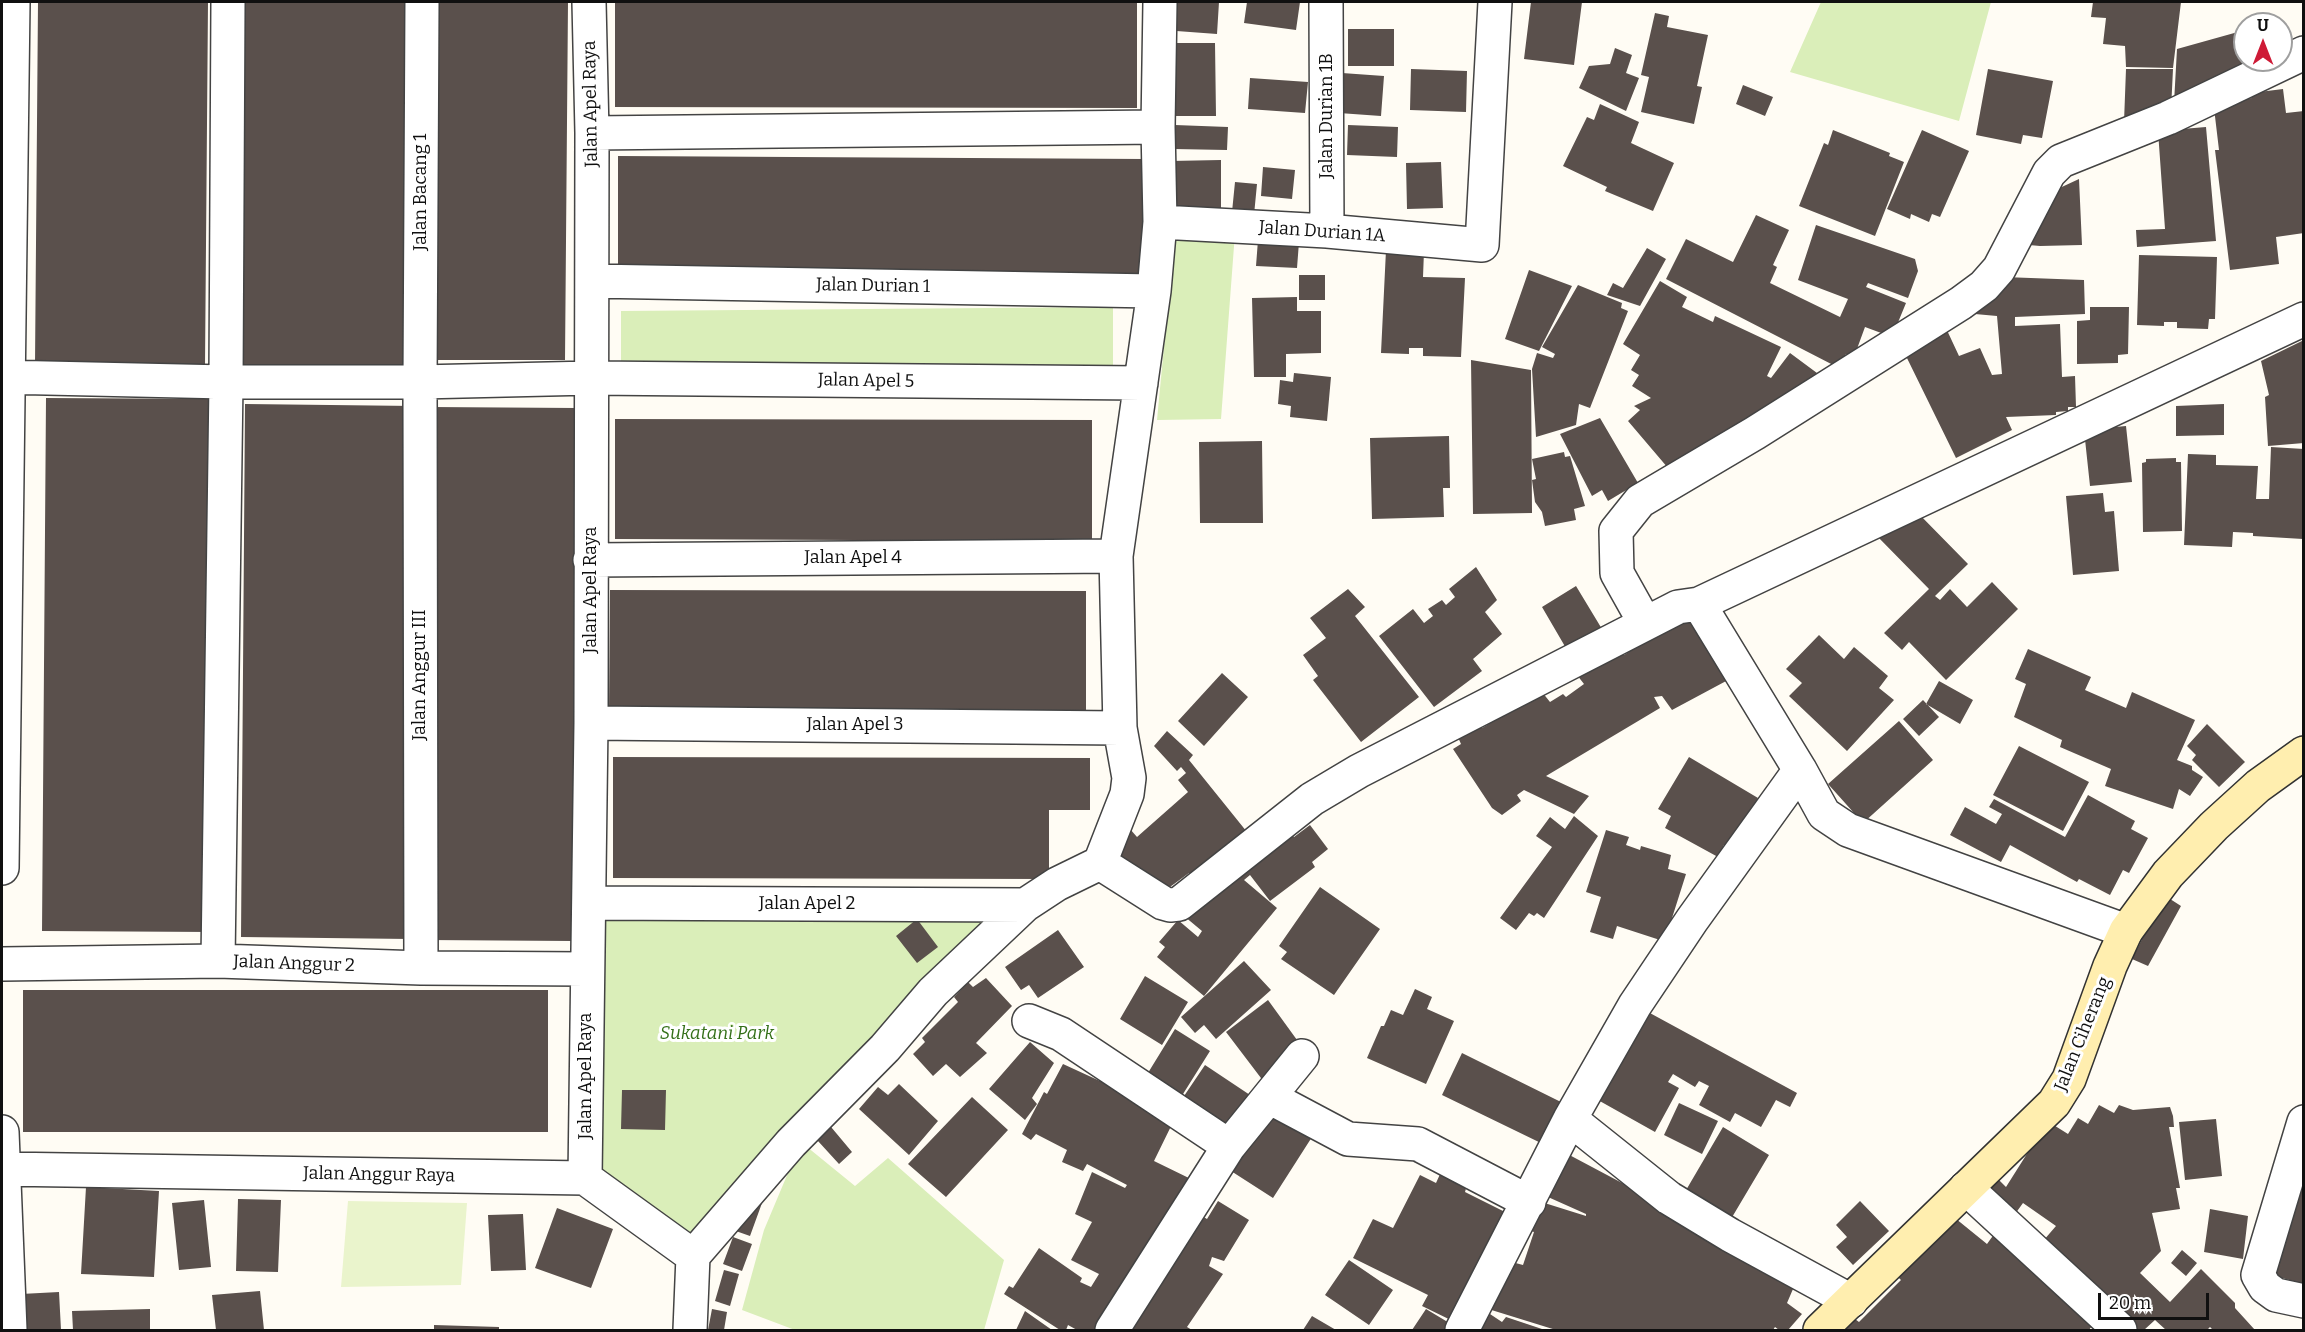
<!DOCTYPE html>
<style>
body{margin:0}
#map{position:relative;width:2305px;height:1332px;overflow:hidden;background:#fffcf4;font-family:Bitter,serif}
canvas{display:block}
.frame{position:absolute;inset:0;border:3px solid #101010;pointer-events:none}
.north{position:absolute;left:2233px;top:12px;width:60px;height:60px;box-sizing:border-box;background:#fff;border:2px solid #9f9f9f;border-radius:50%;rotate:0deg;font-size:16px;font-weight:700;line-height:24px;text-align:center;color:#101010}
.north::after{content:'';display:block;margin:auto;width:21px;height:27px;background:#ce1a36;clip-path:polygon(50% 0,100% 100%,50% 72%,0 100%)}
.scale{position:absolute;left:2098px;top:1293px;width:111px;height:27px;box-sizing:border-box;border:3px solid #101010;border-top:0;padding-left:8px;font-size:18px;line-height:21px;white-space:nowrap;color:#101010;-webkit-text-stroke:4px #fff;paint-order:stroke}
</style>
<div id="map">
<canvas width="2305" height="1332"></canvas>
<div class="frame"></div>
<div class="north">U</div>
<div class="scale">20 m</div>
</div>
<script>
const context = document.querySelector('canvas').getContext('2d');
context.lineJoin = 'round';
function fill(path, color) { context.fillStyle = color; context.fill(path, 'evenodd'); }
const poly = rows => new Path2D(rows.map(r => 'M' + r).join(''));
function trace(path, color, width, dash) { context.strokeStyle = color; context.lineWidth = width; context.lineCap = dash ? 'butt' : 'round'; context.setLineDash(dash || []); context.stroke(path); }
function drawText(font, color, halo, rows, align = 'center') {
  context.font = font + ' Bitter,serif'; context.lineWidth = 6; context.setLineDash([]); context.textBaseline = 'middle'; context.strokeStyle = halo; context.fillStyle = color; for (const [text, x, y, turn = 0] of rows) {
    context.save(); context.translate(x, y); context.rotate((+turn || 0) * Math.PI / 180); context.textAlign = isNaN(turn) ? turn : align; if (halo) context.strokeText(text, 0, 0); context.fillText(text, 0, 0); context.restore();
  }
}
fill(poly([
 [1821,2,1991,2,1959,121,1790,72],
 [1175,231,1235,233,1221,419,1157,420],
 [1113,307,1113,374,621,372,621,311],
 [589,903,1025,905,693,1256,585,1178],
 [801,1142,855,1186,888,1158,1004,1260,984,1330,795,1330,742,1310,764,1230]
]), '#daeeb9');
fill(poly([
 [348,1201,467,1203,461,1285,341,1287]
]), '#eaf4cc');
fill(poly([
 [38,2,208,2,205,365,35,364],
 [241,2,410,2,407,370,237,369],
 [429,2,568,2,565,360,426,360],
 [615,2,1137,2,1137,108,615,107],
 [1165,2,1219,2,1217,34,1163,30],
 [1247,2,1300,2,1296,30,1244,23],
 [1531,2,1582,2,1574,65,1524,59],
 [2093,2,2181,2,2173,68,2126,67,2125,46,2103,44,2106,18,2091,17],
 [1655,13,1669,16,1667,27,1708,35,1697,86,1702,87,1694,124,1641,112,1649,77,1641,75],
 [1348,29,1394,29,1394,66,1348,66],
 [2245,30,2245,60,2261,60,2174,103,2177,49],
 [1174,43,1215,43,1216,116,1174,116],
 [1615,48,1632,55,1626,73,1639,78,1626,111,1579,88,1589,66,1610,64],
 [1411,69,1467,71,1466,112,1410,110],
 [1988,69,2053,81,2042,138,2023,135,2021,144,1976,135],
 [2126,69,2173,69,2171,110,2124,122],
 [1342,73,1384,76,1381,116,1339,113],
 [1250,78,1308,82,1305,113,1248,109],
 [1743,85,1773,97,1765,116,1736,104],
 [2283,89,2286,113,2304,111,2304,233,2276,237,2279,264,2230,270,2215,150,2219,150,2214,108,2224,101,2252,98,2251,93],
 [1600,104,1639,122,1631,143,1674,163,1653,211,1605,191,1607,187,1563,166,1587,117,1594,120],
 [1175,125,1228,127,1227,150,1174,149],
 [1348,125,1398,127,1397,157,1347,155],
 [2206,127,2216,241,2137,247,2136,230,2165,229,2158,131],
 [1833,130,1890,153,1889,156,1904,162,1875,236,1799,206,1824,143,1828,145],
 [1922,130,1969,151,1940,217,1932,214,1929,222,1911,214,1910,219,1887,209],
 [618,156,1145,159,1144,279,618,277],
 [1221,160,1221,211,1170,211,1170,161],
 [1441,162,1443,208,1407,209,1406,163],
 [1263,167,1295,170,1292,199,1261,196],
 [2079,179,2082,245,2040,246,2018,244,2038,198],
 [1235,182,1257,184,1254,215,1232,212],
 [1756,215,1789,230,1773,265,1777,267,1770,283,1840,317,1848,299,1798,280,1816,225,1915,259,1918,271,1908,298,1868,283,1866,287,1906,303,1892,337,1865,327,1854,357,1846,354,1839,368,1666,279,1686,239,1733,262],
 [1258,240,1299,242,1297,268,1256,266],
 [1647,248,1666,259,1640,306,1607,295,1613,283,1623,288],
 [1386,250,1424,251,1423,277,1465,278,1461,357,1423,356,1423,348,1409,348,1409,354,1381,353],
 [2139,255,2217,257,2215,319,2209,319,2208,329,2177,328,2177,322,2164,322,2164,326,2137,325],
 [1529,270,1572,286,1539,351,1505,339],
 [1299,275,1325,275,1325,300,1299,300],
 [2004,277,2084,280,2085,314,2015,317,2015,326,2060,324,2062,377,2075,376,2076,407,2068,407,2068,411,2056,412,2056,415,2006,417,2012,430,1956,458,1905,354,1945,326,1959,356,1980,348,1992,375,2002,374,1997,316,1964,313,1979,292,2001,292],
 [1660,281,1687,297,1682,307,1713,322,1715,316,1781,347,1767,376,1771,378,1790,353,1817,373,1789,405,1668,468,1628,421,1640,410,1634,406,1651,398,1632,386,1639,375,1631,370,1640,355,1623,344],
 [1578,285,1622,303,1621,308,1628,311,1590,408,1579,404,1576,425,1536,437,1532,369,1537,353,1553,358,1555,354,1542,347],
 [1297,297,1297,311,1321,311,1321,353,1286,354,1286,377,1254,377,1252,298],
 [2090,307,2129,307,2128,354,2118,355,2118,363,2077,364,2077,321,2090,320],
 [2304,340,2304,443,2268,446,2265,397,2269,395,2261,361],
 [1471,360,1531,370,1532,513,1473,514],
 [1294,373,1331,377,1327,421,1290,417,1291,406,1278,404,1280,380,1293,382],
 [46,398,216,399,212,932,42,931],
 [245,404,415,406,410,939,241,937],
 [2224,404,2224,435,2176,436,2176,406],
 [431,407,576,408,572,941,426,940],
 [1600,418,1638,483,1608,501,1602,490,1592,496,1560,434],
 [615,419,1092,420,1092,541,615,539],
 [2126,426,2132,482,2090,486,2084,430],
 [1449,436,1450,488,1443,488,1444,517,1372,519,1370,438],
 [1262,441,1263,523,1200,523,1199,442],
 [2271,447,2304,449,2303,539,2253,536,2253,533,2233,532,2232,547,2184,545,2188,454,2216,455,2216,465,2258,466,2256,499,2269,499],
 [1564,452,1565,457,1570,456,1585,506,1574,509,1576,520,1545,526,1542,512,1535,502,1532,480,1536,479,1532,459],
 [2176,458,2176,462,2181,462,2182,531,2143,532,2142,463,2146,462,2146,459],
 [2103,493,2105,512,2114,511,2119,571,2073,575,2066,496],
 [1915,510,1968,564,1935,596,1940,600,1950,589,1967,607,1992,582,2018,609,1946,680,1909,642,1902,650,1884,633,1929,589,1877,536],
 [1476,567,1497,600,1485,612,1502,634,1473,659,1482,671,1434,707,1379,636,1413,609,1424,623,1433,616,1428,609,1442,600,1446,605,1455,597,1449,589],
 [1576,586,1605,634,1570,655,1542,607],
 [1348,589,1365,607,1355,616,1419,697,1361,742,1313,680,1318,676,1303,655,1326,638,1310,618],
 [610,590,1086,591,1086,712,609,710],
 [1689,613,1728,680,1672,710,1662,696,1654,697,1660,708,1546,776,1589,796,1574,814,1524,790,1517,795,1521,801,1502,815,1492,808,1453,749,1461,744,1457,735,1479,723,1482,728,1542,692,1550,702,1563,694,1566,697,1584,684,1577,675,1620,649,1624,655],
 [1819,635,1844,659,1854,647,1888,676,1879,688,1894,700,1847,751,1789,696,1802,683,1786,669],
 [2028,649,2091,677,2085,690,2126,708,2132,692,2195,720,2177,760,2192,766,2192,770,2203,777,2190,796,2179,789,2173,809,2105,786,2111,769,2060,747,2062,740,2014,717,2026,684,2015,679],
 [1222,673,1248,697,1204,746,1178,721],
 [1939,681,1973,700,1960,724,1926,704],
 [1923,700,1939,717,1919,736,1903,719],
 [1899,721,1933,760,1863,823,1828,784],
 [2207,724,2245,762,2219,787,2192,760,2196,755,2187,746],
 [1167,731,1193,755,1189,760,1247,832,1194,879,1189,873,1159,895,1128,872,1117,852,1130,829,1137,837,1188,792,1178,780,1186,773,1181,767,1177,771,1154,746],
 [2019,746,2089,782,2063,831,1993,795],
 [613,757,1090,758,1090,810,1049,810,1049,879,613,878],
 [1689,757,1758,798,1729,847,1724,845,1718,857,1665,828,1671,816,1658,809],
 [2088,795,2135,821,2131,829,2148,838,2129,873,2123,870,2110,895,2079,879,2077,882,2010,845,2001,862,1950,835,1965,807,1996,824,2002,814,1989,807,1994,799,2065,837],
 [1574,816,1598,836,1544,918,1537,913,1534,916,1529,913,1516,930,1500,918,1552,847,1536,836,1550,817,1565,829],
 [1310,825,1328,849,1312,862,1315,867,1270,901,1250,875,1244,880,1277,908,1204,996,1157,957,1165,947,1159,942,1178,920,1198,937,1202,931,1184,916,1289,831,1294,837],
 [1606,830,1629,837,1626,845,1640,850,1641,846,1671,855,1668,869,1686,874,1666,937,1661,936,1660,940,1617,926,1613,939,1590,932,1601,897,1586,892],
 [1320,887,1380,929,1334,995,1281,959,1287,952,1279,946],
 [2167,897,2181,906,2148,966,2132,959,2153,917],
 [917,919,938,947,917,963,896,936],
 [1058,930,1084,967,1038,998,1029,985,1021,990,1005,967],
 [1244,961,1271,990,1216,1039,1204,1025,1195,1033,1181,1017],
 [1145,976,1188,1002,1162,1045,1120,1019],
 [986,978,1012,1006,976,1043,987,1053,960,1077,946,1064,933,1076,913,1054,925,1042,922,1038,958,1002,954,997,968,982,973,987],
 [1415,989,1432,997,1427,1009,1454,1021,1426,1084,1367,1058,1381,1026,1384,1026,1391,1010,1403,1015],
 [23,990,548,990,548,1132,23,1132],
 [1268,1000,1305,1051,1264,1082,1226,1032],
 [1637,1006,1797,1093,1790,1107,1776,1100,1761,1127,1735,1113,1730,1122,1699,1105,1709,1086,1699,1081,1695,1087,1673,1074,1668,1082,1679,1088,1655,1132,1589,1095],
 [1175,1029,1210,1051,1178,1102,1143,1081],
 [1030,1042,1054,1063,1032,1098,1037,1104,1025,1120,989,1089],
 [1462,1053,1565,1104,1545,1145,1442,1095],
 [1063,1064,1176,1116,1154,1161,1195,1181,1110,1330,1077,1330,1068,1325,1066,1330,1060,1330,1004,1294,1009,1286,1013,1288,1039,1248,1082,1278,1080,1282,1091,1287,1099,1274,1071,1260,1092,1222,1075,1214,1092,1172,1125,1188,1127,1185,1087,1164,1083,1171,1062,1162,1067,1150,1036,1134,1031,1140,1022,1134,1044,1092,1047,1094],
 [1205,1065,1250,1095,1226,1129,1182,1099],
 [899,1084,938,1121,909,1155,859,1109,878,1087,888,1095],
 [622,1090,666,1090,665,1130,621,1129],
 [972,1097,1008,1130,946,1197,908,1164],
 [1679,1103,1718,1121,1702,1154,1664,1135],
 [2099,1105,2114,1113,2119,1105,2133,1110,2170,1107,2173,1116,2174,1127,2169,1127,2180,1188,2176,1188,2180,1209,2152,1213,2161,1251,2140,1273,2170,1302,2201,1269,2235,1303,2235,1308,2255,1330,2213,1330,2210,1327,2207,1330,2166,1330,2155,1320,2144,1330,2128,1330,2037,1248,2056,1226,2023,1203,2010,1221,1978,1190,1995,1176,2006,1187,2042,1130,2052,1124,2068,1134,2078,1118,2088,1124],
 [1271,1110,1312,1137,1273,1198,1231,1171],
 [821,1115,852,1152,839,1164,807,1129],
 [2216,1119,2222,1176,2185,1180,2179,1122],
 [1723,1127,1769,1155,1728,1224,1682,1197],
 [2304,1142,2304,1284,2264,1273],
 [1560,1150,1720,1235,1796,1282,1787,1303,1802,1314,1788,1330,1779,1330,1775,1327,1773,1330,1556,1330,1485,1308,1508,1261,1523,1265,1534,1232,1528,1230,1535,1200,1586,1216,1586,1214,1539,1193],
 [1441,1172,1467,1185,1465,1192,1515,1217,1461,1325,1422,1306,1428,1295,1353,1258,1373,1219,1393,1228,1420,1175,1436,1183],
 [86,1187,159,1191,154,1277,81,1274],
 [745,1197,762,1203,750,1236,733,1230],
 [238,1199,281,1200,278,1272,236,1271],
 [204,1200,211,1267,179,1270,172,1203],
 [1218,1201,1249,1220,1224,1261,1212,1257,1209,1266,1223,1274,1187,1327,1192,1330,1118,1330,1197,1213,1207,1219],
 [1860,1201,1889,1231,1853,1265,1836,1247,1847,1237,1836,1225],
 [557,1208,613,1229,591,1288,535,1268],
 [2210,1209,2248,1216,2243,1259,2204,1252],
 [523,1214,526,1270,491,1271,488,1215],
 [1950,1214,1987,1244,1997,1230,2097,1319,2089,1330,1845,1330,1855,1319,1859,1322,1901,1280,1895,1274,1920,1246,1926,1251,1937,1239],
 [733,1237,752,1244,742,1271,723,1264],
 [2182,1250,2197,1263,2186,1276,2171,1263],
 [1349,1260,1393,1290,1369,1325,1325,1295],
 [724,1270,739,1274,730,1306,715,1301],
 [260,1291,264,1330,216,1330,212,1295],
 [59,1292,61,1330,23,1330,21,1294],
 [150,1309,150,1330,73,1330,72,1311],
 [712,1309,727,1312,724,1330,708,1330],
 [1426,1309,1461,1330,1412,1330],
 [1025,1311,1052,1330,1016,1330],
 [1487,1312,1502,1322,1506,1317,1542,1329,1540,1330,1474,1330],
 [1312,1316,1336,1330,1303,1330],
 [434,1325,499,1327,499,1330,434,1330]
]), '#5a504c');
const street = poly([
 [1326,2,1327,231],
 [592,133,1158,127],
 [1160,222,1327,231,1482,245,1495,2],
 [592,281,1154,291],
 [2,377,226,382,420,382,591,378,1141,383],
 [590,560,1116,556],
 [1699,604,2304,319],
 [1645,623,1617,573,1616,531,1640,501,1755,433,1961,303,1984,286,1999,269,2049,173,2061,161,2168,118,2304,53],
 [591,723,1120,728],
 [1100,863,1163,903,1170,905,1179,904,1312,799,1359,771,1678,607,1699,604,1800,770,1824,814,1848,830,2126,931],
 [2,868,13,2],
 [589,903,1025,905],
 [218,961,226,382,228,2],
 [2,964,218,961,421,968,586,969],
 [421,968,420,382,422,2],
 [1029,1021,1061,1034,1229,1146],
 [1269,1097,1348,1139,1418,1144,1529,1202],
 [1570,1119,1669,1198,1730,1235,1851,1301],
 [2304,1122,2258,1275,2265,1287,2276,1295,2304,1301],
 [2,1132,10,1330],
 [2,1169,585,1178,693,1256],
 [585,1178,591,723,592,133,589,2],
 [1966,1188,2120,1330],
 [693,1256,791,1143,885,1048,933,992,1025,905,1057,884,1100,863,1127,794,1129,778,1120,728,1116,556,1154,291,1160,222,1158,127,1160,2],
 [690,1330,693,1256],
 [1112,1330,1229,1146,1302,1056],
 [1462,1330,1570,1119,1635,1005,1692,920,1800,770]
]);
const secondary = poly([
 [1820,1330,2054,1103,2069,1079,2110,966,2126,931,2168,874,2214,826,2258,786,2304,753]
]);
trace(street, '#434343', 36);
trace(secondary, '#323232', 36);
trace(street, '#fff', 33);
trace(secondary, '#ffeeaf', 33);
drawText('18px', '#101010', '#fff', [
 ["Jalan Apel Raya",591,104,-91],
 ["Jalan Durian 1B",1327,116,-90],
 ["Jalan Bacang 1",421,192,-90],
 ["Jalan Durian 1A",1322,232,4],
 ["Jalan Durian 1",873,286,1],
 ["Jalan Apel 5",866,381,1],
 ["Jalan Apel 4",853,558],
 ["Jalan Apel Raya",591,590,-90],
 ["Jalan Anggur III",420,675,-90],
 ["Jalan Apel 3",855,725],
 ["Jalan Apel 2",807,904],
 ["Jalan Anggur 2",294,964,2],
 ["Jalan Ciherang",2083,1034,-68],
 ["Jalan Apel Raya",586,1076,-90],
 ["Jalan Anggur Raya",379,1175,1]
]);
drawText('italic 18px', '#347019', '#fff', [
 ["Sukatani Park",717,1034]
]);
</script>
